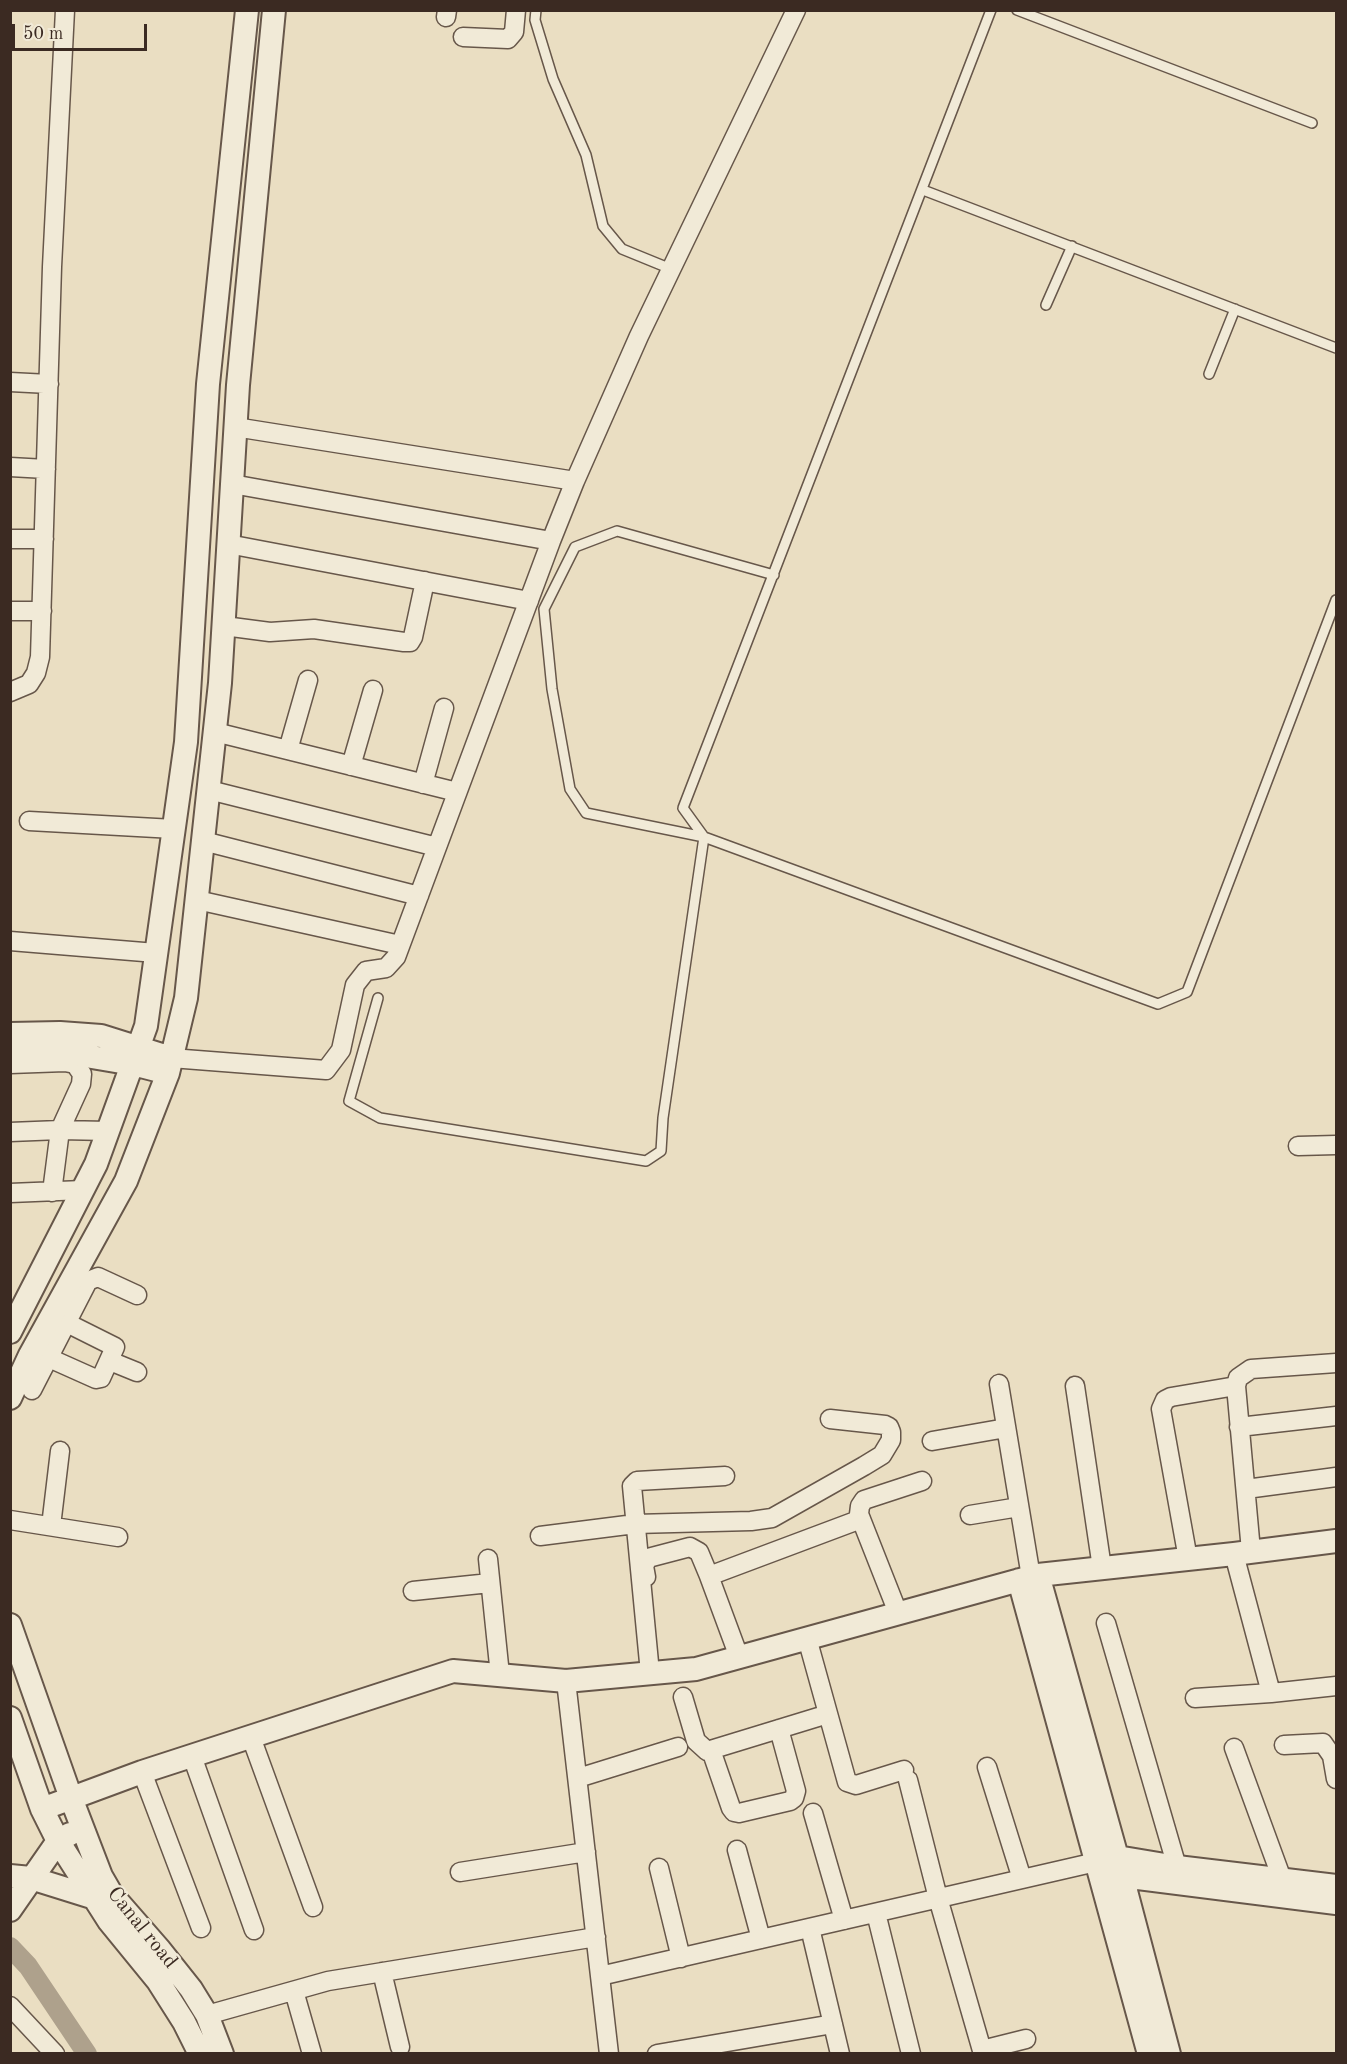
<!DOCTYPE html>
<style>
body{margin:0}
#map{position:relative;width:1347px;height:2064px;overflow:hidden;background:#eadec2;font-family:"Old Standard TT",serif}
canvas{display:block}
.frame{position:absolute;inset:0;border:12px solid #3b2a22;pointer-events:none}
.scale{position:absolute;left:12px;top:24px;width:135px;height:27px;box-sizing:border-box;border:3px solid #3b2a22;border-top:0;padding-left:8px;font-size:18px;line-height:21px;white-space:nowrap;color:#3b2a22;-webkit-text-stroke:4px #f1ead7;paint-order:stroke}
</style>
<div id="map">
<canvas width="1347" height="2064"></canvas>
<div class="frame"></div>
<div class="scale">50 m</div>
</div>
<script>
const context = document.querySelector('canvas').getContext('2d');
context.lineJoin = 'round';
const poly = rows => new Path2D(rows.map(r => 'M' + r).join(''));
function trace(path, color, width, dash) { context.strokeStyle = color; context.lineWidth = width; context.lineCap = dash ? 'butt' : 'round'; context.setLineDash(dash || []); context.stroke(path); }
function drawText(font, color, halo, rows, align = 'center') {
  context.font = font + ' "Old Standard TT",serif'; context.lineWidth = 4.5; context.setLineDash([]); context.textBaseline = 'middle'; context.strokeStyle = halo; context.fillStyle = color; for (const [text, x, y, turn = 0] of rows) {
    context.save(); context.translate(x, y); context.rotate((+turn || 0) * Math.PI / 180); context.textAlign = isNaN(turn) ? turn : align; if (halo) context.strokeText(text, 0, 0); context.fillText(text, 0, 0); context.restore();
  }
}
trace(poly([
 [10,1947,28,1966,87,2054]
]), '#aea18c', 20);
const service = poly([
 [536,10,535,20,553,79,586,155,603,226,622,249,671,269],
 [991,10,683,808,704,837,1158,1004,1187,992,1336,600],
 [1017,10,1312,123],
 [923,190,1336,348],
 [1046,305,1072,246],
 [1209,374,1235,309],
 [378,998,349,1101,380,1118,646,1161,661,1151,663,1118,704,837,586,813,570,789,552,689,544,609,575,547,617,531,774,575]
]);
const minor = poly([
 [446,17,447,10],
 [463,37,508,39,514,32,516,10],
 [10,382,49,384],
 [235,427,575,481],
 [10,467,46,469],
 [232,484,551,541],
 [10,539,44,539],
 [228,544,529,601],
 [10,611,42,611],
 [224,626,270,632,314,629,404,642,410,642,413,637,425,581],
 [10,692,29,684,36,673,40,657,52,267,65,10],
 [215,732,457,792],
 [288,750,308,680],
 [351,766,373,690],
 [423,784,444,708],
 [209,790,437,847],
 [29,821,174,829],
 [203,841,419,896],
 [197,900,400,945],
 [10,941,156,953],
 [171,1058,326,1070,341,1050,355,985,366,971,386,968,396,957,551,541,575,481,639,336,796,10],
 [10,1064,65,1062,75,1064,82,1074,81,1084,60,1130,52,1192],
 [10,1132,60,1130,108,1131],
 [1298,1146,1336,1145],
 [10,1193,83,1190],
 [49,1358,96,1379,101,1378,115,1347,67,1323],
 [110,1361,137,1372],
 [999,1384,1031,1577],
 [1075,1386,1102,1568],
 [32,1390,88,1281,98,1277,137,1295],
 [1239,1427,1336,1416],
 [932,1441,1006,1428],
 [1246,1489,1336,1477],
 [970,1515,1019,1507],
 [10,1520,118,1537],
 [51,1526,60,1451],
 [540,1536,635,1524,751,1521,772,1518,864,1466,882,1455,891,1440,891,1432,889,1427,885,1425,830,1419],
 [1251,1551,1236,1386,1238,1378,1251,1369,1336,1363],
 [488,1559,500,1675],
 [1188,1559,1161,1409,1165,1400,1171,1397,1236,1386],
 [646,1577,644,1566,648,1558,690,1547,699,1552,709,1576],
 [413,1591,490,1583],
 [898,1613,859,1514,860,1506,864,1500,922,1481],
 [1106,1623,1177,1867],
 [807,1638,847,1782,856,1785,904,1770],
 [739,1657,709,1576,861,1519],
 [650,1673,632,1486,637,1481,725,1476],
 [566,1681,609,2054],
 [1271,1693,1336,1686],
 [683,1697,696,1741,707,1751,828,1714],
 [1195,1698,1271,1693,1234,1554],
 [251,1737,313,1907],
 [1284,1745,1323,1743,1332,1756,1336,1779],
 [1234,1748,1282,1879],
 [711,1750,731,1808,734,1812,739,1813,790,1801,794,1798,796,1791,779,1729],
 [192,1756,254,1930],
 [987,1767,1022,1879],
 [142,1772,201,1928],
 [578,1778,678,1747],
 [908,1780,938,1898,983,2054],
 [813,1813,844,1920],
 [737,1850,761,1939],
 [659,1868,681,1958],
 [460,1872,586,1852],
 [876,1913,911,2054],
 [810,1928,840,2054],
 [382,1972,400,2047],
 [600,1976,1096,1862],
 [294,1991,312,2054],
 [10,2006,55,2054],
 [207,2015,328,1981,596,1937],
 [982,2050,1026,2039],
 [657,2054,833,2024]
]);
const tertiary = poly([
 [10,1034,60,1033,101,1036,171,1058],
 [10,1051,68,1053,133,1064,168,1073],
 [10,1332,96,1164,146,1026,186,742,208,384,247,10],
 [10,1398,30,1355,126,1181,168,1073,186,998,220,683,238,385,274,10],
 [1038,1575,1117,1857,1169,2054],
 [1019,1580,1149,2054],
 [10,1625,71,1798,101,1876,112,1895,160,1950,191,1989,207,2015,222,2054],
 [10,1718,42,1809,58,1841,109,1921,158,1981,184,2022,200,2054],
 [42,1809,142,1772,453,1671,566,1681,696,1669,1038,1575,1234,1554,1336,1541],
 [1103,1860,1117,1857,1177,1867,1336,1886],
 [10,1876,31,1878,95,1898],
 [1109,1879,1122,1876,1336,1903],
 [10,1910,58,1841,70,1834]
]);
trace(service, '#67574a', 12);
trace(minor, '#67574a', 21);
trace(tertiary, '#67574a', 26);
trace(service, '#f1ead7', 9);
trace(minor, '#f1ead7', 18);
trace(tertiary, '#f1ead7', 22);
drawText('21px', '#3b2a22', '#f1ead7', [
 ["Canal road",142,1928,51]
]);
</script>
